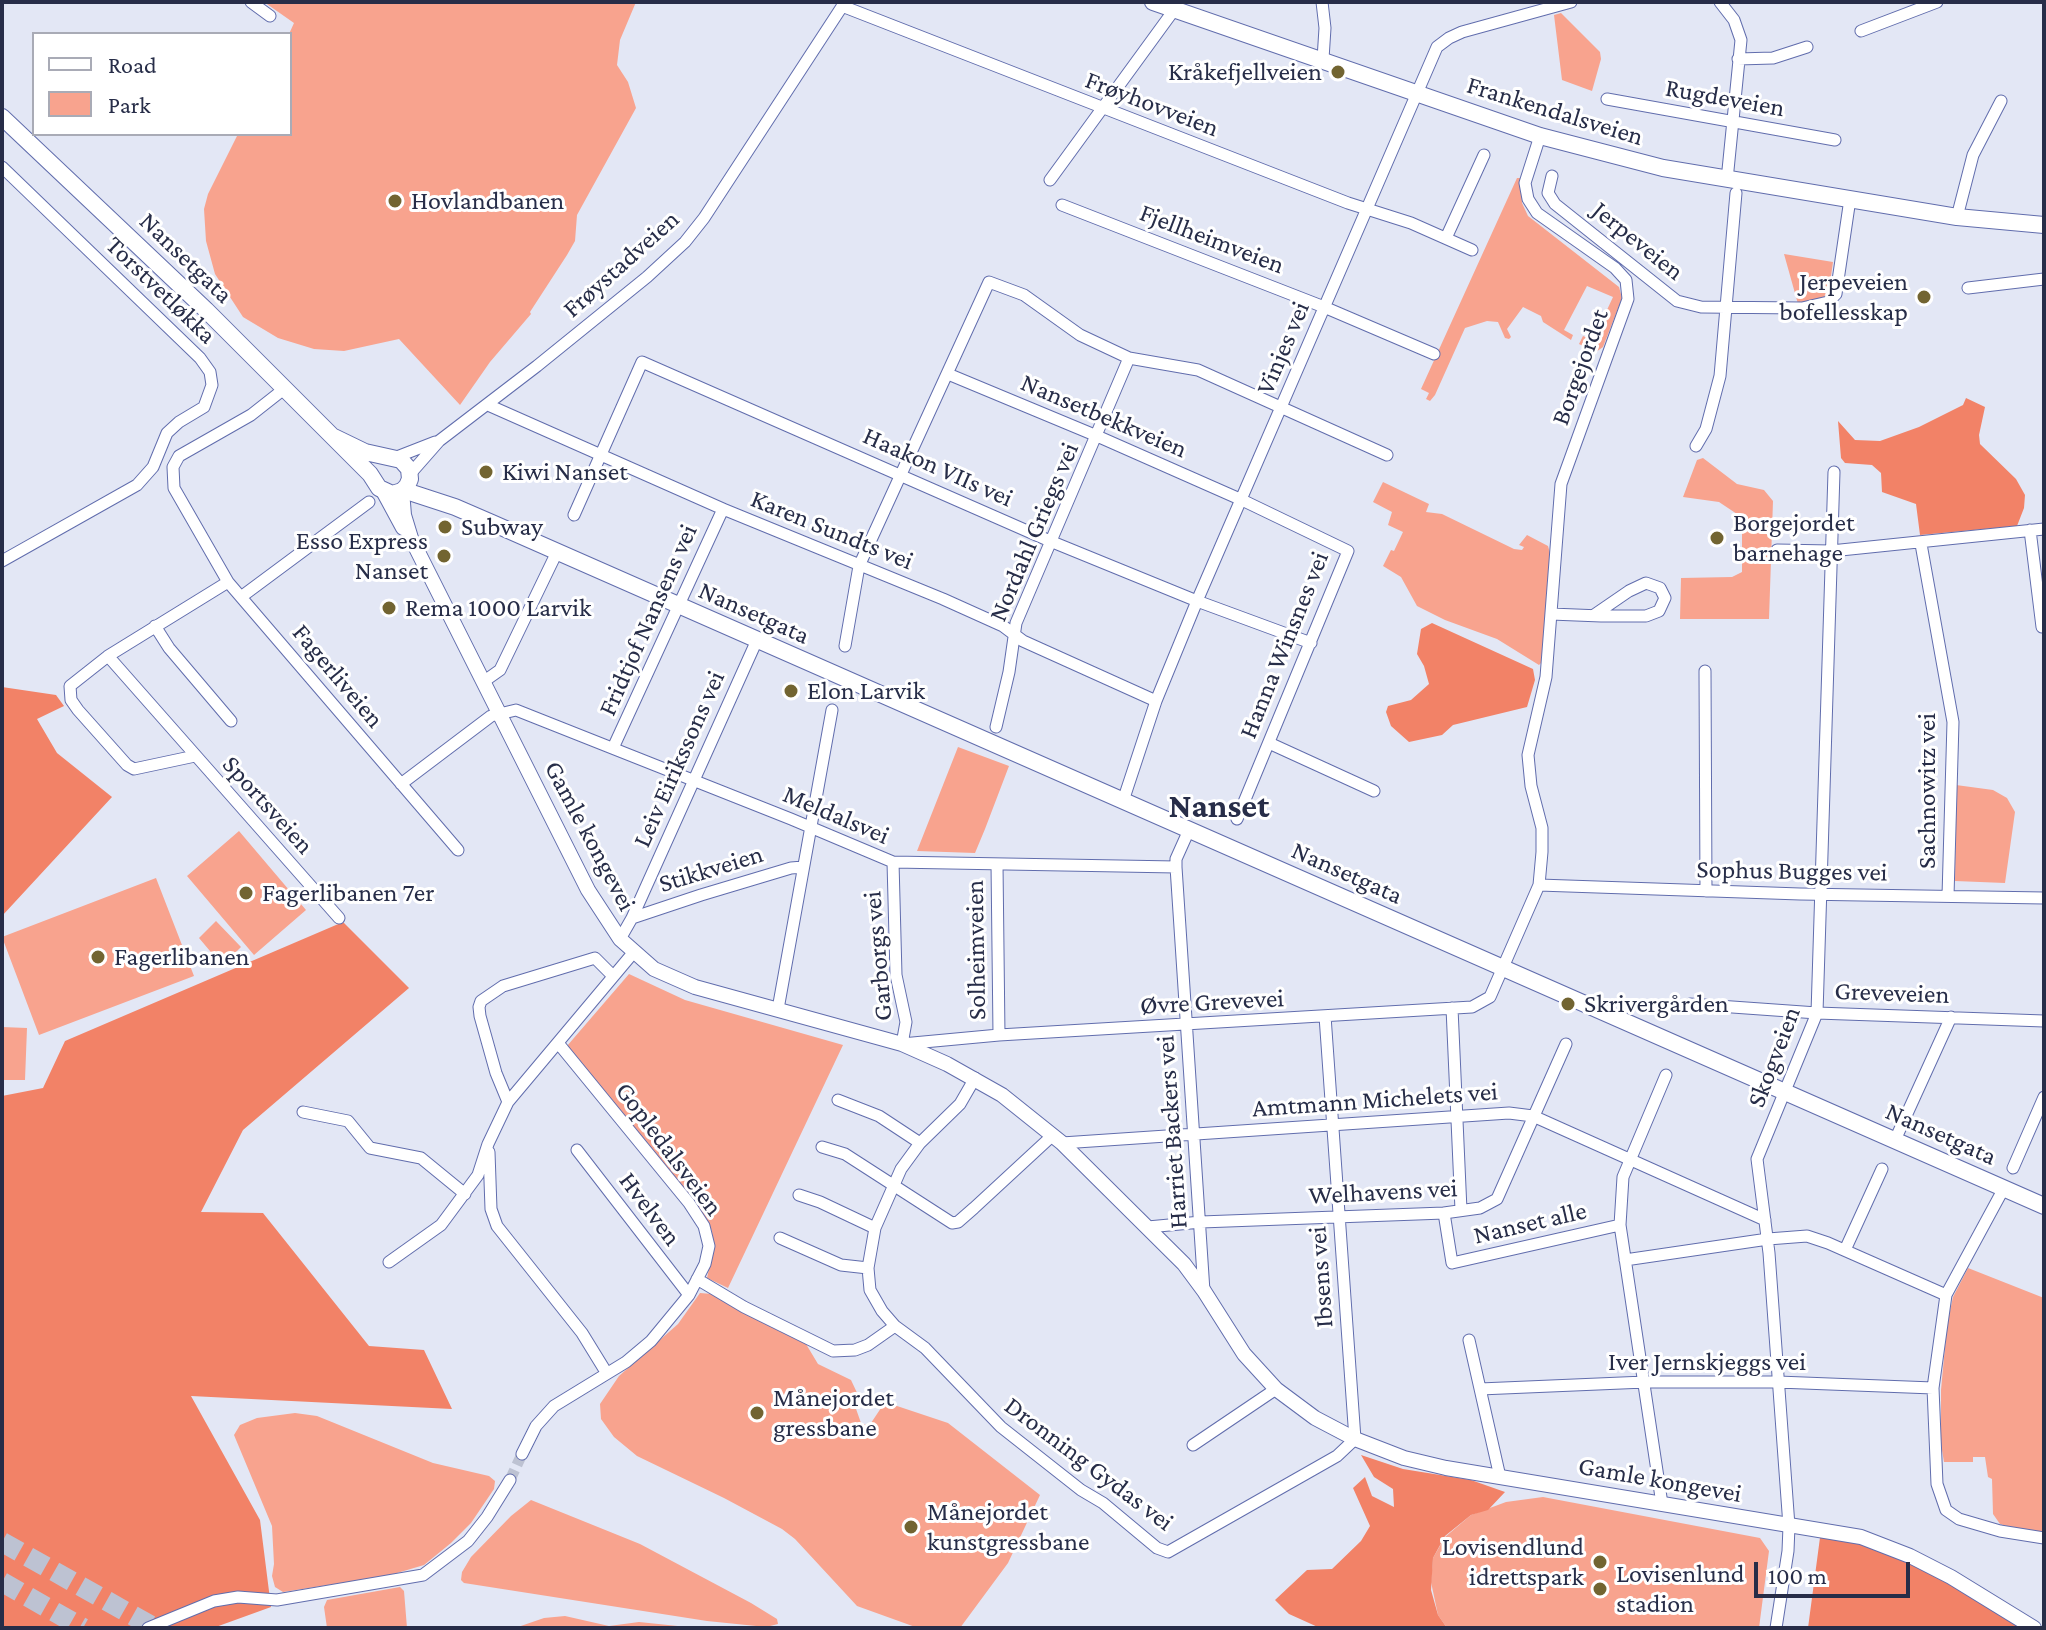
<!DOCTYPE html>
<meta charset="utf-8">
<style>
body{margin:0}
#map{position:relative;width:2046px;height:1630px;overflow:hidden;background:#e3e7f5;font-family:"Crimson Pro",serif}
canvas{display:block}
.frame{position:absolute;inset:0;border:4px solid #272d48;pointer-events:none}
.legend{position:absolute;left:32px;top:32px;width:260px;height:104px;box-sizing:border-box;background:#fff;border:2px solid #a9abb6;margin:0;padding:10px 14px;list-style:none;font-size:24px;color:#272d48}
.legend li{display:flex;align-items:center;gap:16px;height:40px}
.legend b{width:40px;border:2px solid #a9abb6}
.scale{position:absolute;left:1754px;top:1562px;width:156px;height:36px;box-sizing:border-box;border:4px solid #272d48;border-top:0;padding-left:10px;font-size:24px;line-height:28px;white-space:nowrap;color:#272d48;-webkit-text-stroke:6px #fff;paint-order:stroke}
</style>
<div id="map">
<canvas width="2046" height="1630"></canvas>
<div class="frame"></div>
<ul class="legend">
<li><b style="height:10px;background:#fff"></b>Road</li>
<li><b style="height:22px;background:#f8a38e"></b>Park</li>
</ul>
<div class="scale">100 m</div>
</div>
<script>
const context = document.querySelector('canvas').getContext('2d');
context.lineJoin = 'round';
function fill(path, color) { context.fillStyle = color; context.fill(path, 'evenodd'); }
const poly = rows => new Path2D(rows.map(r => 'M' + r).join(''));
function trace(path, color, width, dash) { context.strokeStyle = color; context.lineWidth = width; context.lineCap = dash ? 'butt' : 'round'; context.setLineDash(dash || []); context.stroke(path); }
function drawText(font, color, halo, rows, align = 'center') {
  context.font = font + ' "Crimson Pro",serif'; context.lineWidth = 6; context.setLineDash([]); context.textBaseline = 'middle'; context.strokeStyle = halo; context.fillStyle = color; for (const [text, x, y, turn = 0] of rows) {
    context.save(); context.translate(x, y); context.rotate((+turn || 0) * Math.PI / 180); context.textAlign = isNaN(turn) ? turn : align; if (halo) context.strokeText(text, 0, 0); context.fillText(text, 0, 0); context.restore();
  }
}
fill(poly([
 [264,2,636,2,620,40,617,65,628,82,636,108,577,215,575,241,567,255,530,312,531,314,490,362,460,405,399,339,344,351,314,349,278,338,243,317,215,274,206,241,204,209,208,194,238,134,290,134,289,34,294,23],
 [1561,13,1600,52,1601,59,1592,91,1562,80,1554,15],
 [1517,178,1521,178,1522,203,1528,216,1619,287,1622,298,1603,347,1596,352,1579,344,1583,336,1593,340,1613,297,1587,286,1564,330,1573,335,1571,340,1543,322,1541,316,1523,307,1507,329,1511,337,1509,339,1505,338,1498,322,1487,321,1465,328,1435,395,1430,401,1426,399,1429,393,1421,389],
 [1784,254,1833,262,1829,290,1823,298,1798,304],
 [1703,458,1737,484,1764,490,1773,501,1769,619,1680,619,1681,578,1732,577,1742,572,1742,526,1737,514,1719,502,1683,497,1697,460],
 [1383,482,1429,504,1426,512,1442,514,1514,549,1522,550,1524,547,1519,545,1527,535,1548,546,1550,553,1547,603,1541,663,1539,665,1497,639,1445,620,1417,606,1401,577,1383,566,1391,550,1394,551,1403,532,1388,525,1392,512,1373,502],
 [958,747,1009,766,985,829,975,853,917,851],
 [1956,785,1993,790,2007,798,2015,812,2005,883,1955,881],
 [239,831,306,910,254,955,187,876],
 [156,878,194,976,39,1035,2,937],
 [216,921,241,947,224,964,221,964,199,938],
 [629,974,685,1000,843,1045,728,1288,707,1278,713,1250,712,1231,703,1214,567,1046],
 [2,1027,27,1028,25,1080,2,1080],
 [1968,1268,2044,1298,2044,1537,2000,1524,1993,1514,1992,1479,1988,1477,1985,1457,1973,1457,1973,1462,1944,1462,1941,1444,1941,1390,1947,1325,1953,1297],
 [700,1293,712,1294,806,1344,818,1364,851,1380,859,1397,855,1406,861,1423,869,1426,885,1402,948,1423,1040,1495,1008,1563,960,1628,918,1628,857,1606,795,1539,782,1529,724,1498,637,1456,614,1437,601,1419,600,1404,619,1376,678,1324],
 [295,1413,317,1416,433,1463,489,1476,495,1481,494,1489,471,1523,451,1543,424,1565,387,1576,283,1592,275,1587,272,1576,274,1564,272,1526,234,1435,240,1425,257,1418],
 [1543,1497,1760,1538,1769,1551,1759,1628,1447,1628,1438,1615,1431,1582,1433,1558,1445,1537,1471,1515,1506,1502],
 [531,1500,640,1544,751,1603,777,1619,778,1624,766,1627,707,1621,464,1583,461,1580,462,1572,471,1557,511,1516],
 [400,1587,404,1591,407,1628,327,1628,324,1607,327,1600],
 [565,1616,609,1626,639,1622,697,1628,515,1628,544,1618]
]), '#f8a38e');
fill(poly([
 [1966,398,1985,407,1979,435,1980,444,2016,479,2025,495,2024,508,2017,526,1920,535,1916,504,1882,492,1881,473,1872,465,1845,463,1841,458,1838,421,1855,440,1880,441,1919,427,1963,405],
 [1432,623,1533,669,1535,680,1527,707,1453,725,1442,735,1409,742,1391,726,1386,712,1388,706,1411,700,1429,684,1424,666,1417,654,1421,629],
 [2,687,56,695,64,706,37,719,57,753,112,797,2,916],
 [343,922,409,988,243,1130,201,1212,263,1213,369,1346,424,1350,452,1409,191,1396,260,1520,271,1607,213,1628,2,1628,2,1096,43,1088,65,1041],
 [1361,1455,1403,1469,1471,1480,1505,1492,1488,1510,1471,1515,1445,1536,1433,1558,1431,1590,1438,1615,1447,1628,1320,1628,1289,1614,1275,1600,1307,1570,1332,1569,1361,1541,1370,1526,1353,1488,1365,1477,1372,1496,1394,1507,1393,1489,1374,1477],
 [1821,1530,1861,1537,2034,1628,1808,1628]
]), '#f28267');
trace(poly([
 [510,1480,522,1454]
]), '#bdc2d2', 11, [11, 5.5]);
trace(poly([
 [2,1542,155,1628],
 [2,1582,83,1628]
]), '#bdc2d2', 20, [20, 10]);
const minor = poly([
 [251,2,270,16],
 [1322,2,1325,28,1323,59],
 [1720,2,1734,20,1741,40,1727,180],
 [842,6,1348,203,1411,223,1472,250],
 [1861,31,1937,2],
 [1738,59,1773,58,1807,47],
 [1607,99,1835,140],
 [2,167,200,358,210,372,212,385,204,407,179,422,167,433,153,467,137,485,2,561],
 [1552,176,1548,193,1555,204,1677,301,1701,307,1802,308,1828,302,1836,294,1850,199],
 [1050,180,1174,10],
 [1062,205,1324,307,1434,354],
 [1957,217,1973,155,2001,101],
 [1446,238,1484,155],
 [1968,288,2044,279],
 [948,374,1097,436,1242,500,1348,551,1237,819],
 [284,389,251,415,179,456,173,467,174,488,228,582,458,850],
 [488,405,723,509,943,599,1003,626,1023,641,1156,701],
 [1696,446,1706,429,1720,376,1736,193],
 [394,458,435,442],
 [410,474,439,441,537,366,647,277,685,242,704,218,845,2],
 [574,515,642,362,1050,541,1197,601,1311,643],
 [2030,530,2042,627],
 [1921,544,1953,722,1948,896],
 [1777,550,1831,551,2044,529],
 [241,597,369,502],
 [1551,614,1601,616,1646,616,1659,611,1665,598,1660,588,1646,583,1629,591,1594,615],
 [155,626,169,648,231,721],
 [845,646,859,566,989,282,1024,295,1080,335,1129,358,1198,370,1387,455],
 [108,656,339,918],
 [1705,671,1706,891],
 [483,682,500,670,557,552],
 [996,727,1009,672,1016,623,1129,358],
 [1269,743,1374,791],
 [613,748,723,509],
 [195,756,134,769,127,765,78,710,71,700,70,686,108,656,228,582],
 [401,784,491,716,516,710,791,819,893,862,1176,867],
 [1123,801,1156,701,1197,601,1437,47,1449,38,1462,32,1571,2],
 [1189,830,1176,859,1176,867,1204,1291],
 [893,862,896,975,906,1022,902,1044],
 [997,864,999,1035],
 [1539,885,1800,894,2044,898],
 [632,918,701,895,791,868,803,867],
 [620,939,632,918,757,640],
 [1690,1004,1817,1013,2044,1021],
 [1452,1008,1461,1210],
 [778,1009,832,710],
 [902,1044,999,1035,1472,1007,1490,997,1539,885,1542,852,1542,828,1531,786,1528,755,1546,677,1561,484,1628,299,1626,280,1615,268,1537,213,1528,199,1525,183,1540,136],
 [975,1078,960,1104,920,1143,901,1169,875,1228,868,1268,870,1290,882,1311,895,1326,925,1348,1001,1427,1081,1490,1103,1503,1157,1548,1168,1552,1337,1456,1355,1439,1325,1016],
 [838,1100,879,1116,920,1143],
 [508,1102,496,1073,480,1016,479,1007,481,1001,503,986,595,958,613,976],
 [303,1112,348,1121,370,1148,421,1158,465,1194],
 [1895,1140,1951,1017],
 [1062,1143,1509,1113,1533,1116,1765,1220],
 [822,1147,845,1154,952,1223,958,1222,974,1208,1053,1135],
 [577,1150,689,1295],
 [489,1152,491,1209,497,1226,582,1333,606,1372],
 [2013,1168,2044,1097],
 [2004,1188,1946,1295,1933,1388,1937,1484,1946,1510,1959,1519,2000,1531,2044,1538],
 [799,1195,820,1202,875,1228],
 [1444,1213,1452,1263,1620,1225],
 [1148,1227,1201,1222,1444,1213,1480,1208,1497,1199,1566,1044],
 [780,1238,841,1265,868,1268],
 [1845,1250,1882,1169],
 [1625,1260,1768,1239,1807,1236,1828,1243,1946,1295],
 [389,1262,441,1225,478,1175,488,1144,508,1102,633,953],
 [697,1279,744,1307,833,1351,855,1350,868,1345,895,1326],
 [1469,1340,1500,1477],
 [1480,1389,1645,1382,1778,1382,1933,1388],
 [1193,1445,1276,1389],
 [522,1454,536,1426,554,1406,626,1362,651,1341,689,1295,705,1264,709,1246,704,1226,689,1203,558,1043],
 [1662,1504,1620,1225,1623,1177,1666,1075],
 [148,1628,214,1601,238,1597,277,1600,423,1575,468,1541,487,1517,510,1480],
 [1776,1628,1788,1551,1789,1526,1769,1253,1757,1159,1817,1013,1834,472]
]);
const tertiary = poly([
 [383,491,403,528],
 [402,491,404,515,411,538,588,890,620,939,654,969,695,987,902,1044,947,1064,1002,1095,1062,1143,1184,1264,1204,1291,1244,1354,1276,1389,1315,1418,1355,1439,1404,1458,1446,1468,1861,1537,1910,1556,1951,1577,2034,1628]
]);
const secondary = poly([
 [1153,2,1540,136,1663,168,1957,217,2044,225],
 [2,117,206,310,370,474,379,488,392,494,402,491,407,486,410,479,409,469,401,460,365,452,334,437],
 [403,490,455,507,492,523,2044,1206]
]);
trace(minor, '#616dad', 13);
trace(tertiary, '#616dad', 16);
trace(secondary, '#616dad', 18);
trace(minor, '#fff', 11);
trace(tertiary, '#fff', 14);
trace(secondary, '#fff', 16);
for (const [x, y, r, color] of [
 [1338,72,8,"#726431"],
 [395,201,8,"#726431"],
 [1924,297,8,"#726431"],
 [486,472,8,"#726431"],
 [445,527,8,"#726431"],
 [1717,538,8,"#726431"],
 [444,556,8,"#726431"],
 [389,608,8,"#726431"],
 [791,691,8,"#726431"],
 [246,893,8,"#726431"],
 [98,957,8,"#726431"],
 [1568,1004,8,"#726431"],
 [757,1413,8,"#726431"],
 [911,1527,8,"#726431"],
 [1600,1562,8,"#726431"],
 [1600,1589,8,"#726431"]
]) { const dot = new Path2D(); dot.arc(x, y, r, 0, 2 * Math.PI); context.fillStyle = color; context.fill(dot); trace(dot, '#fff', 3); }
drawText('26px', '#272d48', '#fff', [
 ["Kråkefjellveien",1322,72,"right"],
 ["Hovlandbanen",411,201],
 ["Jerpeveien",1908,282,"right"],
 ["bofellesskap",1908,312,"right"],
 ["Kiwi Nanset",502,472],
 ["Borgejordet",1733,523],
 ["barnehage",1733,553],
 ["Subway",461,527],
 ["Esso Express",428,541,"right"],
 ["Nanset",428,571,"right"],
 ["Rema 1000 Larvik",405,608],
 ["Elon Larvik",807,691],
 ["Fagerlibanen 7er",262,893],
 ["Fagerlibanen",114,957],
 ["Skrivergården",1584,1004],
 ["Månejordet",773,1398],
 ["gressbane",773,1428],
 ["Månejordet",927,1512],
 ["kunstgressbane",927,1542],
 ["Lovisendlund",1584,1547,"right"],
 ["idrettspark",1584,1577,"right"],
 ["Lovisenlund",1616,1574],
 ["stadion",1616,1604]
], 'left');
drawText('26px', '#272d48', '#fff', [
 ["Rugdeveien",1725,98,10],
 ["Frøyhovveien",1152,104,21],
 ["Frankendalsveien",1555,111,17],
 ["Fjellheimveien",1212,239,21],
 ["Jerpeveien",1638,241,39],
 ["Nansetgata",186,258,44],
 ["Frøystadveien",621,264,-42],
 ["Torstvetløkka",161,290,44],
 ["Vinjes vei",1283,348,-67],
 ["Borgejordet",1580,367,-70],
 ["Nansetbekkveien",1104,416,23],
 ["Haakon VIIs vei",938,467,24],
 ["Karen Sundts vei",832,530,22],
 ["Nordahl Griegs vei",1034,532,-67],
 ["Nansetgata",754,613,24],
 ["Fridtjof Nansens vei",648,620,-66],
 ["Hanna Winsnes vei",1284,645,-68],
 ["Fagerliveien",338,676,50],
 ["Leiv Eirikssons vei",679,759,-66],
 ["Sachnowitz vei",1927,791,-90],
 ["Sportsveien",268,805,48],
 ["Meldalsvei",836,815,23],
 ["Gamle kongevei",590,836,62],
 ["Stikkveien",711,869,-17],
 ["Sophus Bugges vei",1792,871,1],
 ["Nansetgata",1347,873,24],
 ["Solheimveien",976,950,-91],
 ["Garborgs vei",878,956,-95],
 ["Greveveien",1892,993,2],
 ["Øvre Grevevei",1212,1002,-3],
 ["Skogveien",1774,1057,-69],
 ["Amtmann Michelets vei",1375,1100,-4],
 ["Harriet Backers vei",1172,1132,-94],
 ["Nansetgata",1941,1134,24],
 ["Gopledalsveien",669,1149,53],
 ["Welhavens vei",1383,1192,-3],
 ["Hvelven",650,1209,53],
 ["Nanset alle",1530,1223,-13],
 ["Ibsens vei",1321,1277,-94],
 ["Iver Jernskjeggs vei",1707,1362],
 ["Dronning Gydas vei",1089,1464,37],
 ["Gamle kongevei",1660,1480,10]
]);
drawText('bold 34px', '#272d48', '#fff', [
 ["Nanset",1219,807]
]);
</script>
